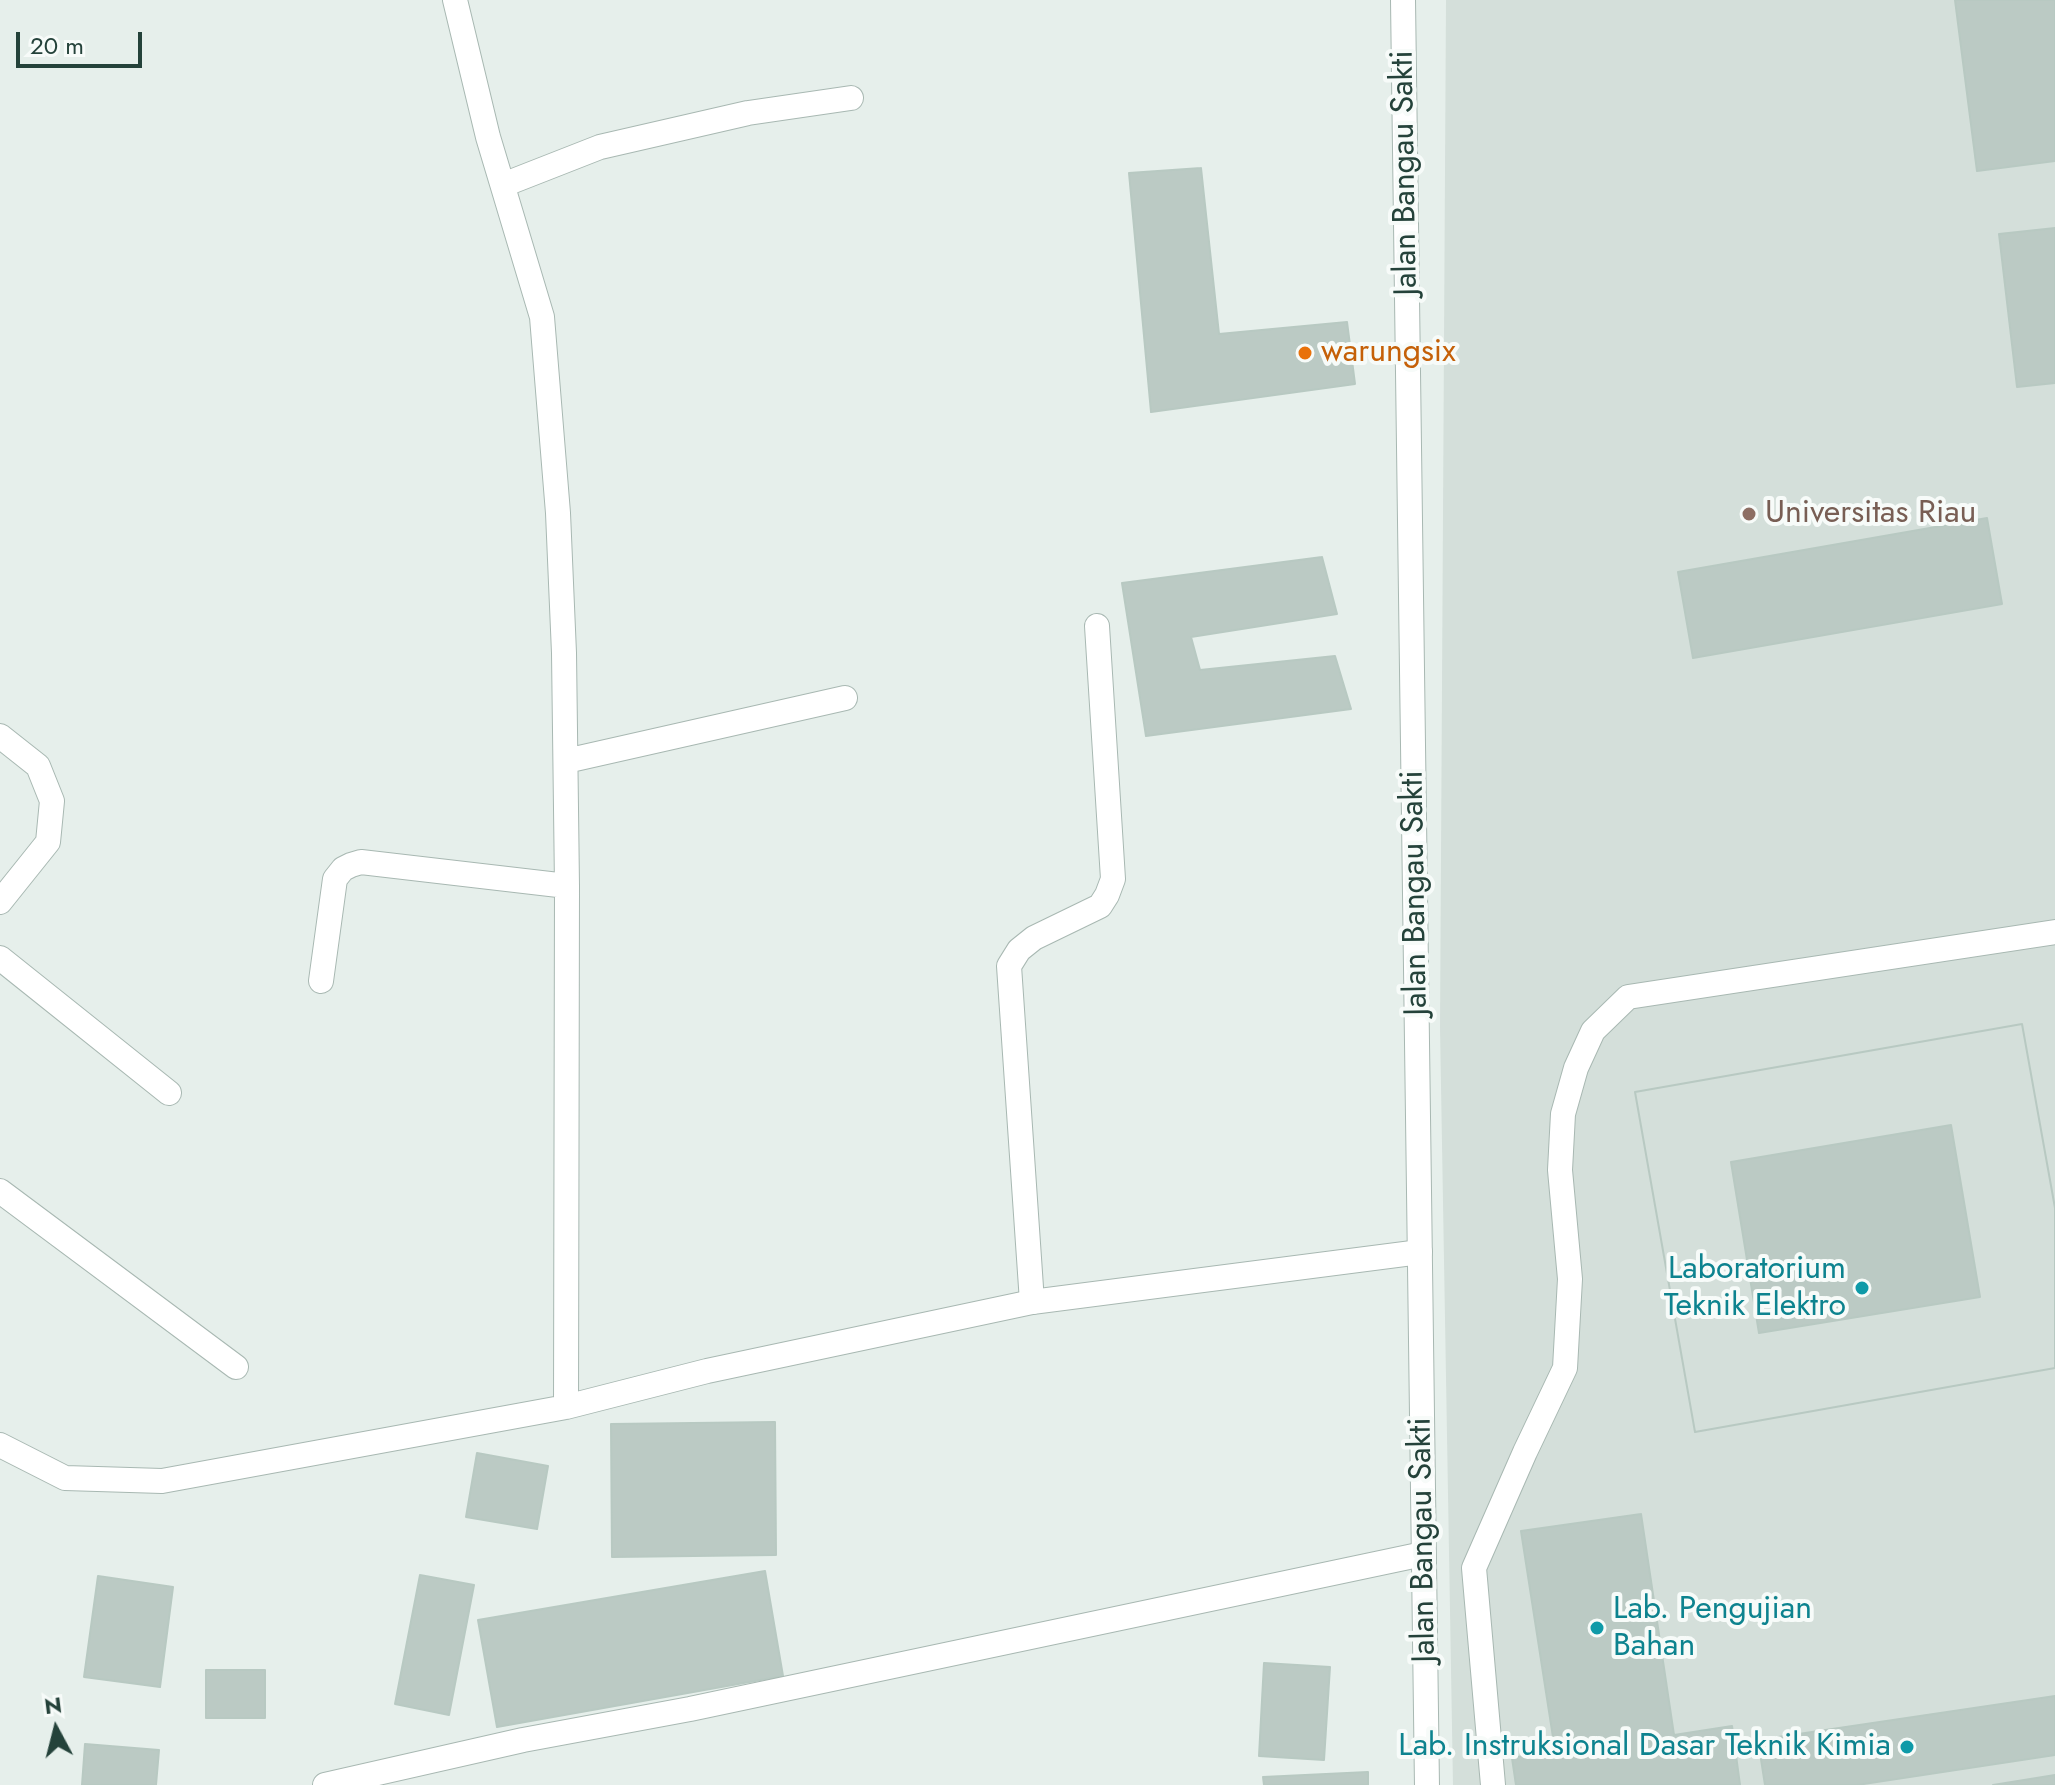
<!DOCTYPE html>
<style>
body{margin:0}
#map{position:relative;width:2055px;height:1785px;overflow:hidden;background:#e6efeb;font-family:Jost,sans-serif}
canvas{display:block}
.north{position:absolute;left:16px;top:1689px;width:80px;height:80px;-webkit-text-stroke:6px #f7fbf9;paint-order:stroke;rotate:353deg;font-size:22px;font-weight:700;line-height:32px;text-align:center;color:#24423a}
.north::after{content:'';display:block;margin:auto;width:28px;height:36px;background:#24423a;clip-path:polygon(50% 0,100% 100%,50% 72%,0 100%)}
.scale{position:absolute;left:16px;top:32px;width:126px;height:36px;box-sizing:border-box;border:4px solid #24423a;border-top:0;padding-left:10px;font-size:24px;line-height:28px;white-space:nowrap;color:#24423a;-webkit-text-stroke:6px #f7fbf9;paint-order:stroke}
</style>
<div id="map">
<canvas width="2055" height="1785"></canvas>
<div class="north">N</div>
<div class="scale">20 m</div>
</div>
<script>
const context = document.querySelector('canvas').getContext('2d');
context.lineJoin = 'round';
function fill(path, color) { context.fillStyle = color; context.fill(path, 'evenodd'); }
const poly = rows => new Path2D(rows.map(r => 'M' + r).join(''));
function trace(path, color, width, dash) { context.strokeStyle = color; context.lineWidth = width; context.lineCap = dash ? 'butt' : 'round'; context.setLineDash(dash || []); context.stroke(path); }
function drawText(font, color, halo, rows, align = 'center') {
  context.font = font + ' Jost,sans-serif'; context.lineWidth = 8; context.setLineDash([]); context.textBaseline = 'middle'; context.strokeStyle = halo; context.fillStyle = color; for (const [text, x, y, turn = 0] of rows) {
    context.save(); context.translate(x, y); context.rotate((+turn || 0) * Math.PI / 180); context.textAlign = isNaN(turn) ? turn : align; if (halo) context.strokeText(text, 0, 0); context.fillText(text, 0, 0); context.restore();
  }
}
fill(poly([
 [1446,0,2055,0,2055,1785,1453,1785,1440,1027]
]), '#d4dfda');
const building = poly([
 [1955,0,2055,0,2055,161,1977,171,1955,0],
 [1201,168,1219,334,1347,322,1355,384,1151,412,1129,173,1201,168],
 [2055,228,2055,383,2017,387,1999,234,2055,228],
 [1987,518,2002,604,1693,658,1678,572,1987,518],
 [1322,557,1337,614,1191,637,1200,670,1335,656,1351,709,1146,736,1122,583,1322,557],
 [2022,1024,2055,1208,2055,1368,1695,1432,1635,1092,2022,1024],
 [1951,1125,1980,1297,1759,1333,1731,1162,1951,1125],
 [2022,1024,2055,1208,2055,1368,1695,1432,1635,1092,2022,1024],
 [775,1422,776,1555,612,1557,611,1424,775,1422],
 [477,1453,548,1466,537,1529,466,1517,477,1453],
 [1641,1514,1674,1735,1732,1726,1740,1785,1516,1785,1512,1758,1555,1750,1521,1531,1641,1514],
 [765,1571,783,1676,497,1727,478,1620,765,1571],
 [420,1575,474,1585,449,1715,395,1704,420,1575],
 [98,1576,173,1587,160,1687,84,1677,98,1576],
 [1264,1663,1330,1667,1324,1760,1259,1756,1264,1663],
 [206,1670,265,1670,265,1718,206,1718,206,1670],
 [2055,1696,2055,1755,1857,1785,1765,1785,1758,1740,2055,1696],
 [85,1744,159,1750,156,1785,82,1785,85,1744],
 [1368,1772,1368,1785,1264,1785,1263,1777,1368,1772],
 [2055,1775,2055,1785,1993,1785,2055,1775]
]);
fill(building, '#bbcac4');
trace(building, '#b8c9c2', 2);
const service = poly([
 [1032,1302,1009,966,1019,950,1034,938,1100,906,1107,895,1113,879,1097,626],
 [1493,1785,1474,1568,1525,1452,1565,1368,1570,1279,1560,1170,1563,1114,1576,1068,1593,1031,1628,997,2055,932]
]);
const minor = poly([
 [455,0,488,137,542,317,558,513,564,653,567,886,566,1407],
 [503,185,600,147,748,113,851,98],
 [0,736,38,766,52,801,48,842,0,902],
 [566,761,845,698],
 [0,958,169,1093],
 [321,981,335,879,343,869,351,865,361,862,567,886],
 [0,1191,236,1367],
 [0,1445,65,1478,162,1481,566,1407,707,1371,1032,1302,1420,1252],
 [325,1785,523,1740,690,1709,1423,1554]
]);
const tertiary = poly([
 [1403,0,1427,1785]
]);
trace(service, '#a8b8b2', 26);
trace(minor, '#a8b8b2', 26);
trace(tertiary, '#a8b8b2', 26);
trace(service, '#fff', 24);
trace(minor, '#fff', 24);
trace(tertiary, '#fff', 24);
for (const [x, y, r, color] of [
 [1305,353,8,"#e8710a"],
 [1749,514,8,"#8d6e63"],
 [1862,1288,8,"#0f9aa8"],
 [1597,1628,8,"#0f9aa8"],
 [1907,1747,8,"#0f9aa8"]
]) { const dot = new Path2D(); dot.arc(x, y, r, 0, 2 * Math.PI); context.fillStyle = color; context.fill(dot); trace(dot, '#f7fbf9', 3); }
drawText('32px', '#24423a', '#f7fbf9', [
 ["Jalan Bangau Sakti",1406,173,-91],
 ["Jalan Bangau Sakti",1416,893,-91],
 ["Jalan Bangau Sakti",1424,1540,-91]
]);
drawText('32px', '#c56008', '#f7fbf9', [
 ["warungsix",1321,353]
], 'left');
drawText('32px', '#785e54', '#f7fbf9', [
 ["Universitas Riau",1765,514]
], 'left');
drawText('32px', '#0d838f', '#f7fbf9', [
 ["Laboratorium",1846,1270],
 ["Teknik Elektro",1846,1307],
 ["Lab. Pengujian",1613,1610,"left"],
 ["Bahan",1613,1647,"left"],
 ["Lab. Instruksional Dasar Teknik Kimia",1891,1747]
], 'right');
</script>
